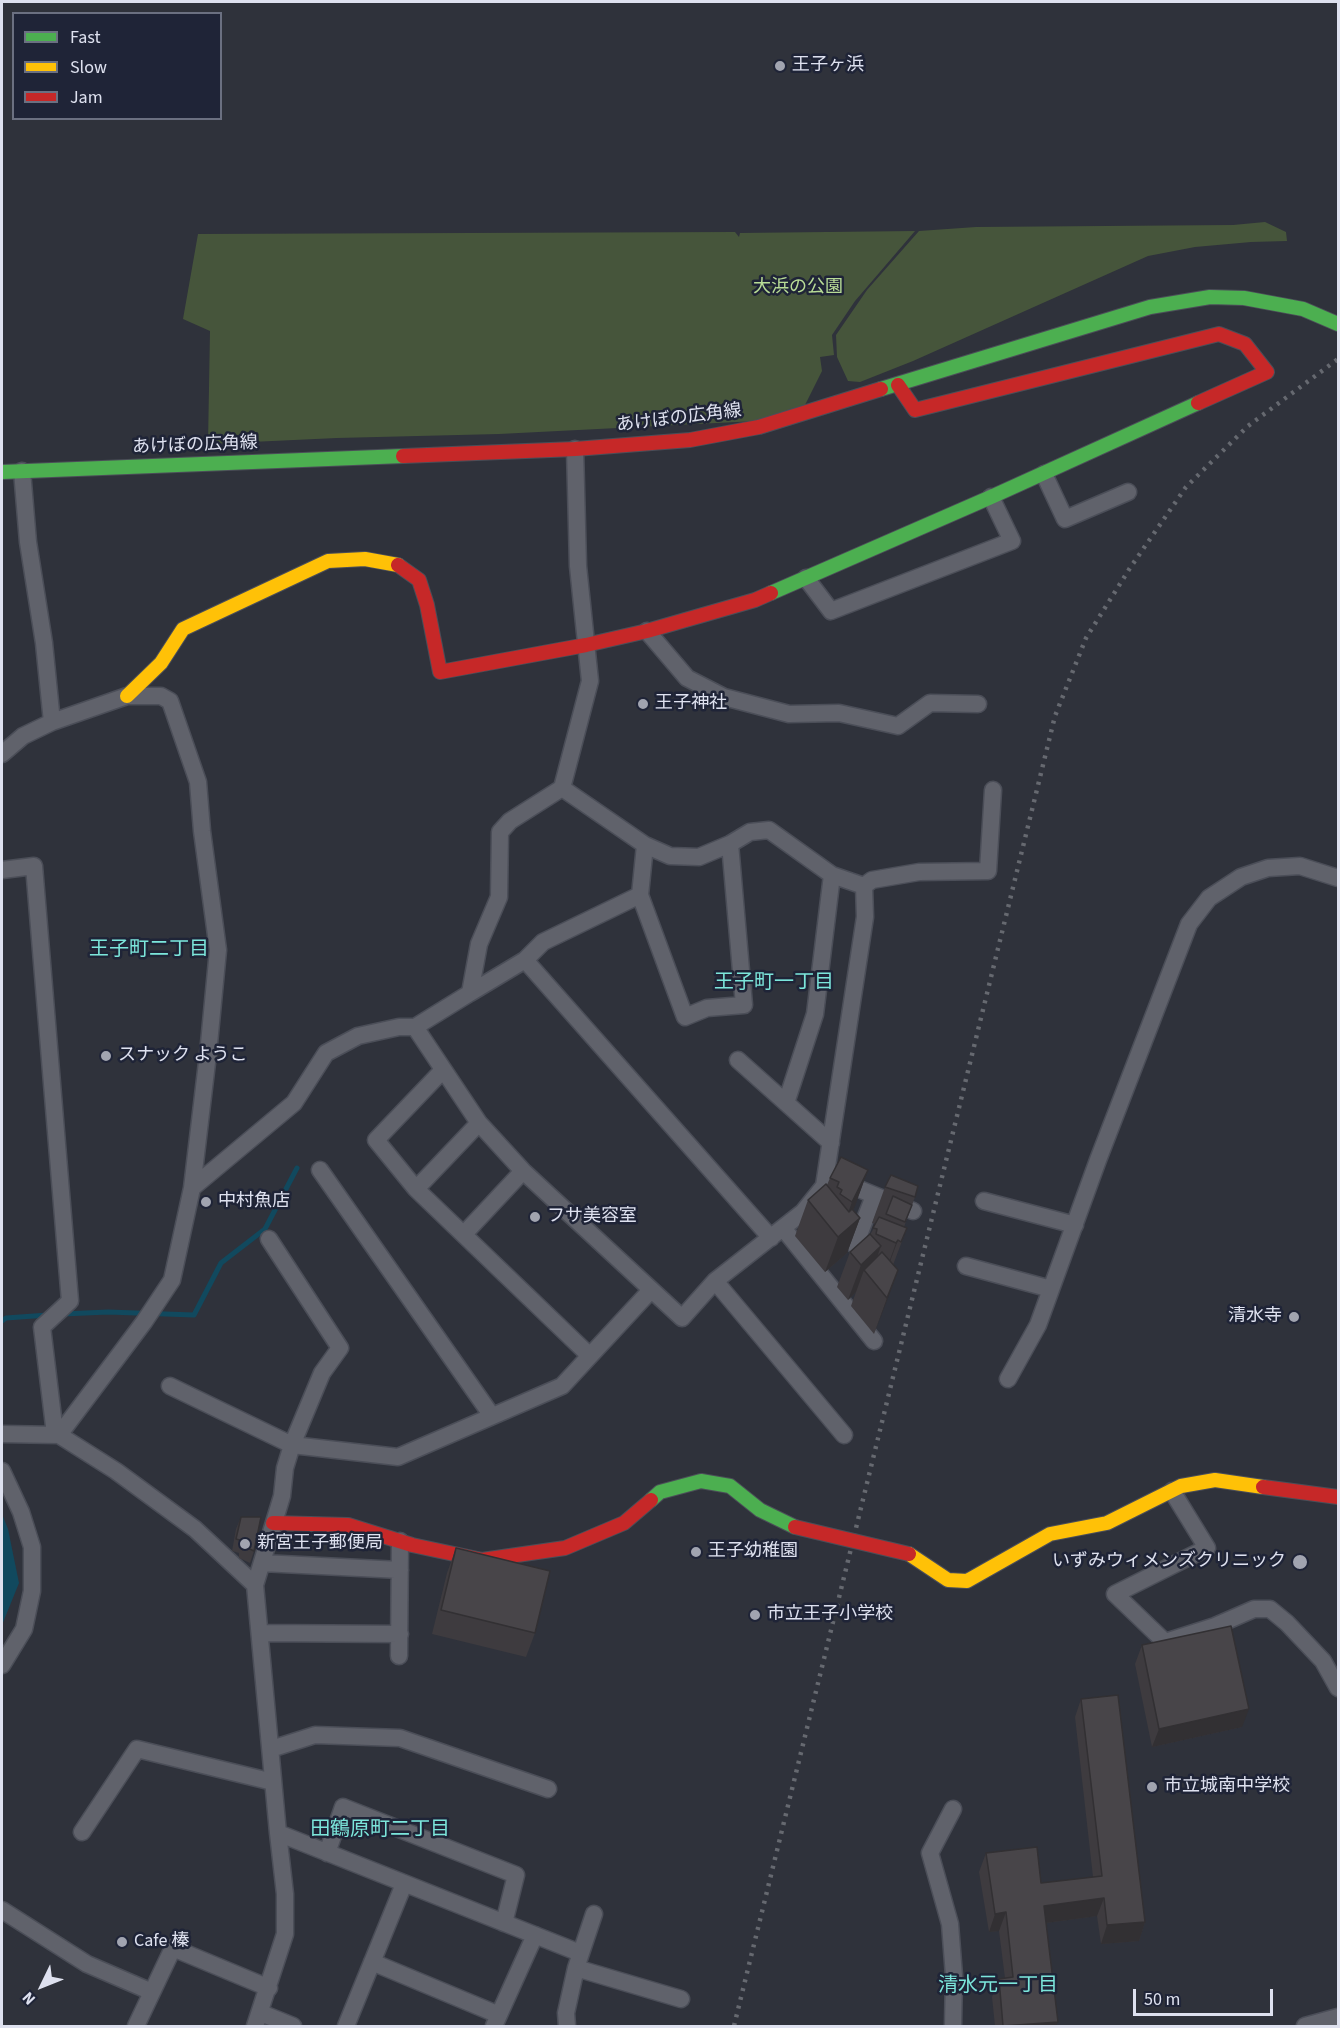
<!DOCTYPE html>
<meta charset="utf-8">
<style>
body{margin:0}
#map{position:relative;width:1340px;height:2028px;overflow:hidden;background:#2f323b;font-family:"Source Sans 3",sans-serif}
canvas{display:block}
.frame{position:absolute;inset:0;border:3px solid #dee1ef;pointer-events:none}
.legend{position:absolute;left:12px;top:12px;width:210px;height:108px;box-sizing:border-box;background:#1f2437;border:2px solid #6b7081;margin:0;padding:8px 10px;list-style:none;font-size:18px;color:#dee1ef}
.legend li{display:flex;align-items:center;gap:12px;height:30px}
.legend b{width:30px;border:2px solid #6b7081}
.north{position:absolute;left:12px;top:1956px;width:60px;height:60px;-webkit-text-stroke:4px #1f2437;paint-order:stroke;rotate:227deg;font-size:16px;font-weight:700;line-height:24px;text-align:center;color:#dee1ef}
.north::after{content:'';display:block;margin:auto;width:21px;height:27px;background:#dee1ef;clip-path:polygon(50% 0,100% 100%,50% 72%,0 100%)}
.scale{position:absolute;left:1133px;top:1989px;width:140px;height:27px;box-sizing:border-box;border:3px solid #dee1ef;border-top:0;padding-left:8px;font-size:18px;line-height:21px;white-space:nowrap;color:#dee1ef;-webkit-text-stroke:4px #1f2437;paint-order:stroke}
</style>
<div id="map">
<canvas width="1340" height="2028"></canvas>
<div class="frame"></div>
<ul class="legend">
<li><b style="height:8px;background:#4caf50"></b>Fast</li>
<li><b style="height:8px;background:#ffc107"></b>Slow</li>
<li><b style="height:8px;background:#c62828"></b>Jam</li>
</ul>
<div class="north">N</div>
<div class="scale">50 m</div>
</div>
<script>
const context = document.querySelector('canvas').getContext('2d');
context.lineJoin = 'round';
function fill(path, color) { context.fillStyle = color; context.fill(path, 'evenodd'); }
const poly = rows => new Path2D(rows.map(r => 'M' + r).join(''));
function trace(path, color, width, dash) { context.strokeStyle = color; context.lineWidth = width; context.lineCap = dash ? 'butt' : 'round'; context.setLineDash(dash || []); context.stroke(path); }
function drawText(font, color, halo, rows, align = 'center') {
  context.font = font + ' "Source Sans 3","Noto Sans JP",sans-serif'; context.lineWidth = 5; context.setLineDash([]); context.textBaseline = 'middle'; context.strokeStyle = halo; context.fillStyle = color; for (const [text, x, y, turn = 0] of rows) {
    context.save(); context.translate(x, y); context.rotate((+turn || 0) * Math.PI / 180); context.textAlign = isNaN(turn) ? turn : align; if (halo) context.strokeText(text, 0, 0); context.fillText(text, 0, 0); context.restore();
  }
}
fill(poly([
 [1265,222,1286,232,1287,241,1251,242,1195,247,1148,256,913,361,860,382,848,381,837,357,836,335,867,290,919,231,976,227,1233,225],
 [915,231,855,301,832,335,834,355,820,357,822,371,804,407,776,420,499,434,337,438,208,444,210,331,183,319,198,234,735,232,739,237,740,233]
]), '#46553b');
fill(poly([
 [2,1514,8,1529,19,1583,2,1625]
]), '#11495e');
trace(poly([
 [63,1314,108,1312,194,1315,221,1263,265,1229,297,1168],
 [2,1321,6,1318,48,1315]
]), '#11495e', 5);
const street = poly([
 [22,471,28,542,44,643,52,722],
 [1044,474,1065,519,1128,492],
 [806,578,831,611,1012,541,991,497],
 [647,631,687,678,724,697,789,714,839,713,898,726,930,703,978,704],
 [2,754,23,736,52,722,127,696,161,696,170,701,198,782,202,831,218,950,208,1054,192,1188,172,1280,144,1322,59,1435],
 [562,788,645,845,670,856,699,857,730,844,750,832,769,830,832,875,864,886],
 [645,845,640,895,685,1017,707,1008,744,1005,730,844],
 [2,870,34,866,70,1301,42,1327,55,1434],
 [864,886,872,880,919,872,988,871,993,790],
 [525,960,771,1238],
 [470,993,525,960,543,942,640,895],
 [415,1027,479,1123,523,1171,682,1318,715,1281,803,1212,824,1186,865,917,864,886],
 [738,1060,831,1143],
 [786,1103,815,1014,832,875],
 [479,1123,416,1189,590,1356],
 [320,1170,492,1416],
 [842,1182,913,1211],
 [192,1188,294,1103,326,1053,358,1036,399,1027,415,1027,470,993,479,944,499,897,500,832,510,821,562,788,590,681,578,566,575,449],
 [416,1189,376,1140,443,1070],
 [984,1201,1075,1225],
 [783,1228,874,1341],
 [464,1234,523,1171],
 [855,1245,874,1196],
 [966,1266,1051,1289],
 [715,1281,844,1435],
 [1008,1379,1038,1325,1098,1160,1189,924,1209,898,1241,877,1268,868,1300,866,1338,878],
 [170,1386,292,1445,398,1457,562,1386,651,1290],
 [2,1434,59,1435,116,1471,195,1529,255,1585],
 [2,1471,21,1512,32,1547,32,1591,24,1629,2,1665],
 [1172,1491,1207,1548,1115,1594,1165,1642,1215,1626,1254,1609,1270,1609,1287,1623,1323,1661,1338,1688],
 [262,1563,400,1570],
 [260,1633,400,1634],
 [399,1656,400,1541],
 [271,1749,315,1735,400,1738,548,1789],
 [953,1809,930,1853,950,1924,954,1976,953,2026],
 [82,1832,137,1749,273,1782],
 [278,1833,580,1953],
 [327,1853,343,1807,516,1875,504,1923],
 [2,1910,87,1964,152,1992],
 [372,1962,499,2015],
 [576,1968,681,1999],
 [261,2013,293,2026],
 [136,2026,173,1948,269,1988],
 [255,2026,285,1934,285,1894,278,1833,255,1585,282,1496,285,1468,292,1445,322,1373,340,1348,269,1239],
 [346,2026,404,1884],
 [494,2026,535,1935],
 [567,2026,566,2013,576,1968,594,1914],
 [1305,2026,1338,2017]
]);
const fast = poly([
 [881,389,1150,307,1210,297,1244,298,1303,309,1338,324],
 [2,472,403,456],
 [771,593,991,497,1198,403],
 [651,1500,660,1492,701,1481,730,1486,760,1510,795,1527]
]);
const slow = poly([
 [127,696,161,663,183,629,328,561,365,559,398,565],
 [909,1554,948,1580,967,1581,1050,1534,1107,1523,1181,1486,1215,1480,1263,1487]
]);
const jam = poly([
 [898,385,915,410,1219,334,1245,344,1267,372,1198,403],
 [403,456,575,449,690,440,759,427,881,389],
 [398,565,419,580,427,605,440,672,586,645,647,631,755,600,771,593],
 [1263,1487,1338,1497],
 [273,1523,348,1525,412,1545,482,1560,565,1548,624,1523,651,1500]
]);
trace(street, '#4b4e58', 19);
trace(fast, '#4b4e58', 16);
trace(slow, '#4b4e58', 16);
trace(jam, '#4b4e58', 16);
trace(street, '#60626b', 16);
trace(fast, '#4caf50', 14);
trace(slow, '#ffc107', 14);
trace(jam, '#c62828', 14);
trace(poly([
 [734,2026,1055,716,1086,638,1130,568,1186,487,1248,426,1338,359]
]), '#666970', 4.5, [3, 6]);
const jamBridge = poly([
 [795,1527,909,1554]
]);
trace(jamBridge, '#4b4e58', 16, []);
trace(jamBridge, '#c62828', 14);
fill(poly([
 [868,1170,853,1210,860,1218,847,1253,825,1272,795,1236,808,1200,827,1185,830,1178],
 [885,1187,915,1197,904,1227,907,1228,893,1265,898,1270,874,1334,851,1306,856,1292,848,1300,837,1287,850,1252,870,1235,876,1224,872,1223],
 [241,1517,254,1551,250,1563,239,1558,239,1553,232,1551,236,1529],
 [456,1548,535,1633,526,1657,432,1634,447,1573],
 [1142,1645,1242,1727,1152,1747,1135,1664],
 [1081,1699,1145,1922,1139,1941,1101,1944,1097,1916,1046,1923,1056,2026,995,2026,992,1997,999,1979,1005,1978,999,1931,989,1932,979,1872,986,1853,1041,1883,1093,1877,1075,1717]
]), '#3e3b3f');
fill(poly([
 [868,1170,855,1206,841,1234,860,1218,847,1253,825,1272,838,1237,840,1235,852,1202],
 [898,1240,885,1275,883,1279,896,1243],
 [881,1246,870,1277,864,1270,856,1292,848,1300,861,1265],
 [898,1270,885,1306,874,1334,887,1298],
 [1249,1709,1242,1727,1152,1747,1159,1729],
 [1104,1898,1097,1916,1038,1924,1044,1906],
 [1006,1912,999,1931,989,1932,995,1914],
 [1145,1922,1139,1941,1101,1944,1107,1925],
 [1058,2022,1056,2026,1007,2026]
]), '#323033');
const building = poly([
 [841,1157,868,1170,852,1202,840,1194,842,1190,837,1187,839,1182,830,1178,841,1157],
 [891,1175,918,1186,915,1197,885,1187,891,1175],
 [826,1184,849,1212,852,1209,860,1218,838,1237,808,1200,826,1184],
 [893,1196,912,1205,905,1222,886,1214,893,1196],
 [879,1217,907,1228,901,1242,898,1240,896,1243,876,1234,877,1229,873,1228,879,1217],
 [870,1234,881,1246,861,1265,850,1252,870,1234],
 [882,1252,898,1270,887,1298,864,1270,882,1252],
 [241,1517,261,1517,254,1551,243,1546,243,1541,236,1539,241,1517],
 [456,1548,550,1571,535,1633,441,1610,456,1548],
 [1231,1626,1249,1709,1159,1729,1142,1645,1231,1626],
 [1118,1695,1145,1922,1107,1925,1104,1898,1044,1906,1058,2022,1003,2026,999,1979,1013,1977,1006,1912,995,1914,986,1853,1037,1847,1041,1883,1102,1876,1081,1699,1118,1695]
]);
fill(building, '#484549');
trace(building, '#323033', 1.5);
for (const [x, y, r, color] of [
 [780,66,6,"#a1a4b0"],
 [643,704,6,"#a1a4b0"],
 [106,1056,6,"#a1a4b0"],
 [206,1202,6,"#a1a4b0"],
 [535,1217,6,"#a1a4b0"],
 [1294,1317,6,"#a1a4b0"],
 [245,1544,6,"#a1a4b0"],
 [696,1552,6,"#a1a4b0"],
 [1300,1562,8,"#a1a4b0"],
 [755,1615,6,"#a1a4b0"],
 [1152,1787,6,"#a1a4b0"],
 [122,1942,6,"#a1a4b0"]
]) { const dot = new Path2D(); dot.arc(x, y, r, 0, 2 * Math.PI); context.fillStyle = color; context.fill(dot); trace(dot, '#1f2437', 2); }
drawText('18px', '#dee1ef', '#1f2437', [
 ["王子ヶ浜",792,66],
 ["王子神社",655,704],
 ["スナック ようこ",118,1056],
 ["中村魚店",218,1202],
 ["フサ美容室",547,1217],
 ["清水寺",1282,1317,"right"],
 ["新宮王子郵便局",257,1544],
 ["王子幼稚園",708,1552],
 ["いずみウィメンズクリニック",1286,1562,"right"],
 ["市立王子小学校",767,1615],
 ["市立城南中学校",1164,1787],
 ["Cafe 榛",134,1942]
], 'left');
drawText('18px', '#b8dc96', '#1f2437', [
 ["大浜の公園",798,288]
]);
drawText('18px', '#dee1ef', '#1f2437', [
 ["あけぼの広角線",679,419,-7],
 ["あけぼの広角線",195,446,-2]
]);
drawText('20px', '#7ce6db', '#1f2437', [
 ["王子町二丁目",149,951],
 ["王子町一丁目",774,984],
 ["田鶴原町二丁目",380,1831],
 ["清水元一丁目",998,1987]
]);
</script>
